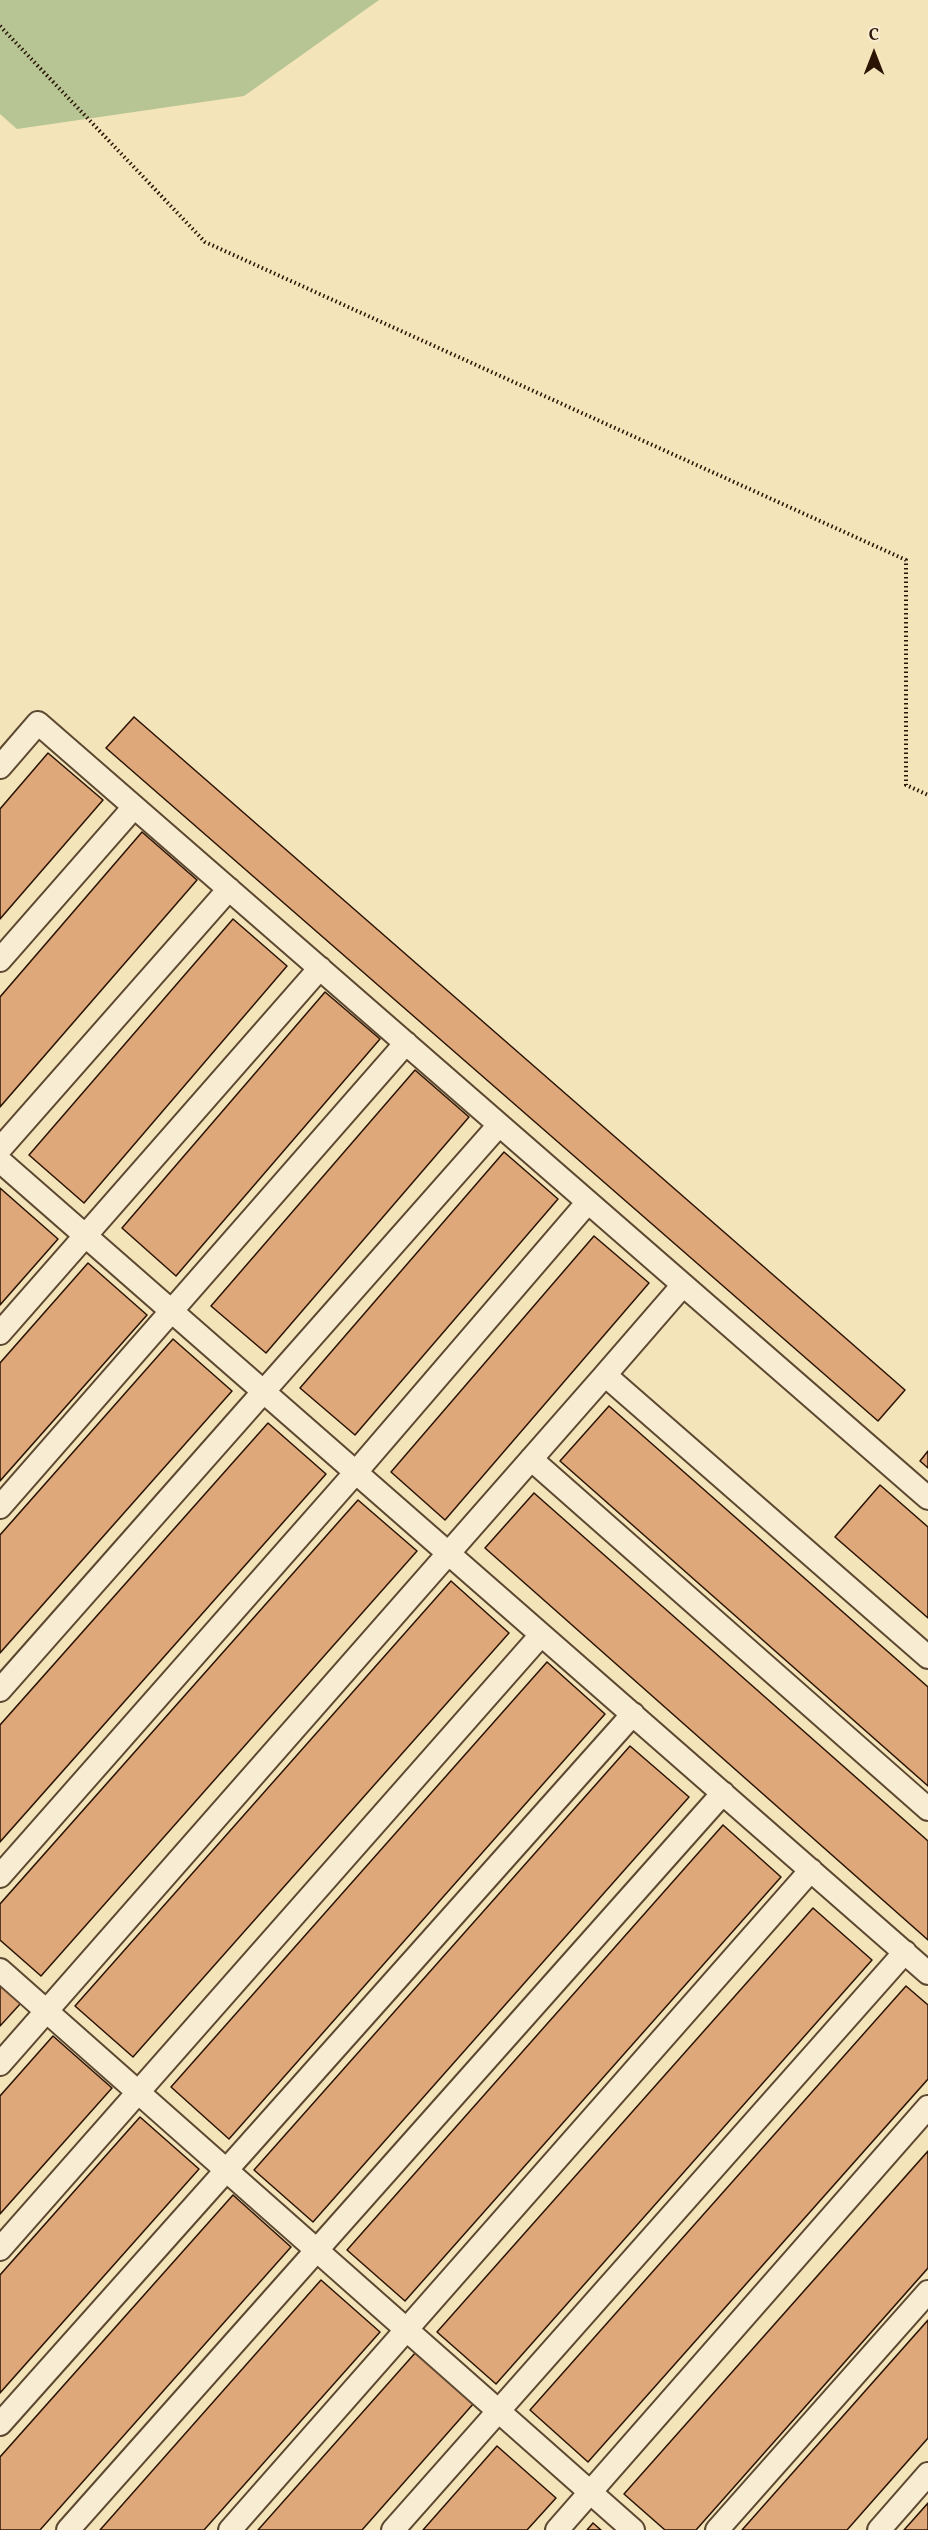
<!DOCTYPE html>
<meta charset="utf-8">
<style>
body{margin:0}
#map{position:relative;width:928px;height:2530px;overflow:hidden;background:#f4e4b9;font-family:Vollkorn,serif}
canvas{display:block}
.north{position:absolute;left:844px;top:24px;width:60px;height:60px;-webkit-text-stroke:4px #f8edd2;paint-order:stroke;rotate:0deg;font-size:16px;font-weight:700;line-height:24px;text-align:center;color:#2b1404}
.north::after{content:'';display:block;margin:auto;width:21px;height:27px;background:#2b1404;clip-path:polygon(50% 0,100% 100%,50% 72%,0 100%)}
</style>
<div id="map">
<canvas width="928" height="2530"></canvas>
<div class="north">С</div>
</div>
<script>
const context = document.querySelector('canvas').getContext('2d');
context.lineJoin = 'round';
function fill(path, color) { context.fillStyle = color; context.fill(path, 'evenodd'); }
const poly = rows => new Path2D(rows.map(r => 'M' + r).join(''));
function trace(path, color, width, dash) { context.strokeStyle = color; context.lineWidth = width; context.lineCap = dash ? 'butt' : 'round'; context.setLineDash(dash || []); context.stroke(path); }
fill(poly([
 [0,0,379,0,244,96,17,129,0,114]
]), '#b6c593');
const building = poly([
 [134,717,905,1390,878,1421,106,748,134,717],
 [48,753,103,800,0,919,0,809,48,753],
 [142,832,197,880,0,1107,0,997,142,832],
 [233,919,287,966,84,1203,29,1155,233,919],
 [325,992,380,1039,176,1276,122,1228,325,992],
 [415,1070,469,1117,266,1353,211,1306,415,1070],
 [504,1152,558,1199,355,1435,300,1388,504,1152],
 [0,1188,58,1239,0,1305,0,1188],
 [594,1236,649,1283,445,1520,391,1472,594,1236],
 [88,1263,147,1315,0,1481,0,1363,88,1263],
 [173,1339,232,1391,0,1653,0,1535,173,1339],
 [609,1406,928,1687,928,1786,560,1461,609,1406],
 [268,1423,326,1474,0,1842,0,1725,268,1423],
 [928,1451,928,1468,920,1461,928,1451],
 [880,1485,928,1527,928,1618,835,1537,880,1485],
 [534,1493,928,1841,928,1940,485,1548,534,1493],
 [358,1500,417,1551,41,1976,0,1940,0,1904,358,1500],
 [451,1581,509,1633,133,2057,75,2006,451,1581],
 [547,1662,605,1714,229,2139,171,2087,547,1662],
 [630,1746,689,1797,313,2222,254,2170,630,1746],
 [723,1825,781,1877,405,2301,347,2250,723,1825],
 [813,1908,872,1960,496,2384,437,2332,813,1908],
 [0,1984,21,2003,0,2026,0,1984],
 [906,1986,928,2005,928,2079,588,2462,530,2410,906,1986],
 [53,2036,112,2088,0,2214,0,2096,53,2036],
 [140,2117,199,2169,0,2393,0,2275,140,2117],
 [928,2151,928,2268,696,2530,665,2530,624,2494,928,2151],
 [233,2195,291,2247,40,2530,0,2530,0,2457,233,2195],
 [321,2280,380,2332,204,2530,100,2530,321,2280],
 [928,2320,928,2438,847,2530,742,2530,928,2320],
 [416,2352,474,2403,362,2530,258,2530,416,2352],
 [497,2446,556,2498,527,2530,423,2530,497,2446],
 [928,2503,928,2530,904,2530,928,2503],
 [593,2523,601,2530,587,2530,593,2523]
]);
fill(building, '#dfa87b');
trace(building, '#2b1404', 1.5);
const lane = poly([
 [0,767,38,723,928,1498],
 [0,960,134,807],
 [0,1149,229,889],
 [0,1161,928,1973],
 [0,1333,320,968],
 [605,1375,683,1285],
 [531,1459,928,1809],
 [0,1507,406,1043],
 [0,1690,499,1125],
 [0,1876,356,1472,588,1202],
 [0,1970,633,2530],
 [0,2064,605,1375,928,1657],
 [0,2249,541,1635],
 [0,2424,633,1714],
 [68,2530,723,1793],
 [230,2530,811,1870],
 [393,2530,905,1952],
 [557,2530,928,2107],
 [717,2530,928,2292],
 [879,2530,928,2474]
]);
trace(lane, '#5d4831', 26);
trace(poly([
 [0,26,205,242,906,560,906,785,928,795]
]), '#2b1404', 4, [1.5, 3]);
trace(lane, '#f8edd2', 22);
</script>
